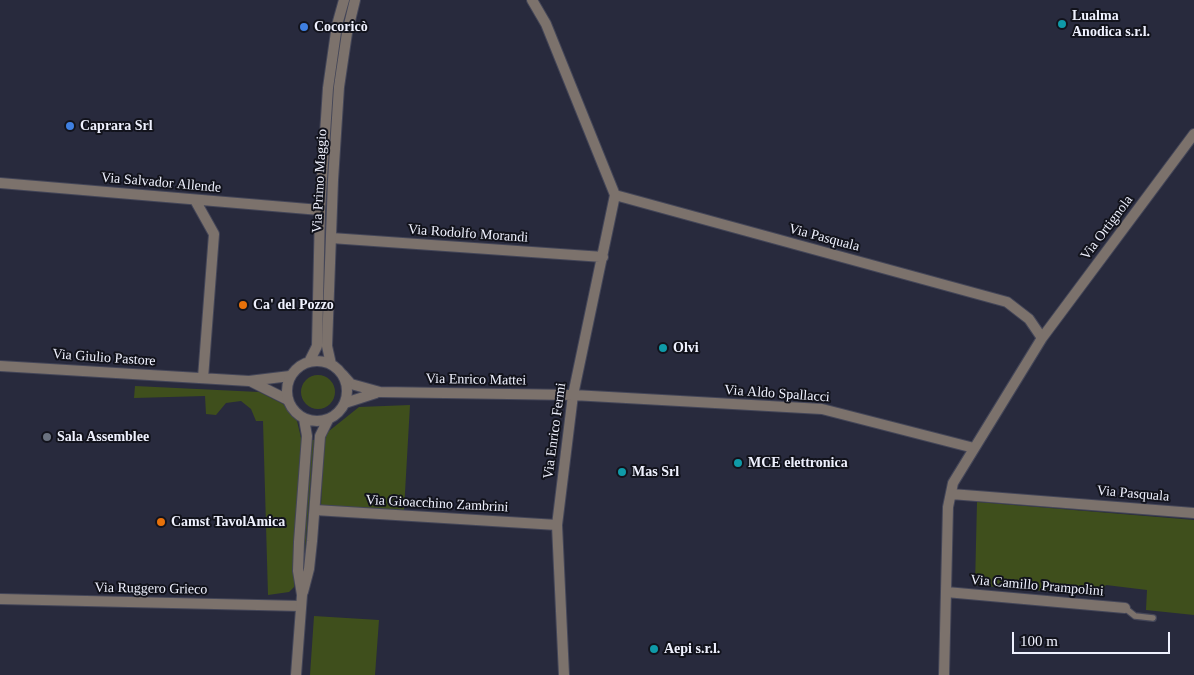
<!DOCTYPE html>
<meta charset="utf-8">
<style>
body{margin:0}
#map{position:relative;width:1194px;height:675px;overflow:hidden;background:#282a3d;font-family:Georgia,serif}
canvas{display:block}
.scale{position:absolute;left:1012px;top:632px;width:158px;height:22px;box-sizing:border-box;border:2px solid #eff1fe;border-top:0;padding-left:6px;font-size:15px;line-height:18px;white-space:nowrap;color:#eff1fe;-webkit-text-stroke:4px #12131c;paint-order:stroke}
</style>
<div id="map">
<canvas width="1194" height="675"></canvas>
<div class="scale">100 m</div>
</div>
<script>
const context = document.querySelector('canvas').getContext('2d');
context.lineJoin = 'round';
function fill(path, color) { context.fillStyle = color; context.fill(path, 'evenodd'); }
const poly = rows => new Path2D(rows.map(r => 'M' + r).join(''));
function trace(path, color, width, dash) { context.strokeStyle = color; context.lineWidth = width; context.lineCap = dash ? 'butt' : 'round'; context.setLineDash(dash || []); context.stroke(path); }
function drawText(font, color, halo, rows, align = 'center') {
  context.font = font + ' Georgia,serif'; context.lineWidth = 4; context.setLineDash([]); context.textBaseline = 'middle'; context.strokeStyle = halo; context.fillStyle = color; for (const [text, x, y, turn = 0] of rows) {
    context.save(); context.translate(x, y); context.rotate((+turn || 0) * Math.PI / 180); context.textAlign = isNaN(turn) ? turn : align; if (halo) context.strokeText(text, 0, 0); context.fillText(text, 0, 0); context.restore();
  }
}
fill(poly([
 '301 392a17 17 0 1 1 34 0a17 17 0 1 1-34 0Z',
 [135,386,259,392,283,404,297,421,302,442,294,587,289,592,268,595,263,421,256,421,251,409,241,401,226,403,216,415,206,414,205,396,134,398],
 [410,405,404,510,321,506,324,435,359,407],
 [312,440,314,440,305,551,304,550],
 [977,502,1194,520,1194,615,1146,610,1147,590,1106,585,1098,596,975,585],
 [314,616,379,620,375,675,310,675]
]), '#3f4f1c');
const service = poly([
 [1125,608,1135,616,1153,618]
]);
const minor = poly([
 [532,0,546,24,615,195,1007,302,1029,319,1042,338],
 [0,183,320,210],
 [195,200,214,234,203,378],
 [331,238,603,257],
 [0,366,249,381,290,376],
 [343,375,351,384,380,392,573,395,822,409,974,448],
 [252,382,288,400],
 [345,403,376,393],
 [951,494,1194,513],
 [315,510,557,525],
 [946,592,1125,608],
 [0,599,301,606],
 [564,675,557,525,573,395,615,195],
 [944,675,948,507,953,483,1042,338,1194,134]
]);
const tertiary = poly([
 '287 391a30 30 0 1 1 60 0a30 30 0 1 1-60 0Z',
 [309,362,317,346,320,210,328,88,337,25,344,0],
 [331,364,327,346,333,180,339,87,347,33,355,0],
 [303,592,309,569,312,541,320,436,328,420],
 [296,675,302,595,298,571,299,542,307,436,304,419]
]);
trace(service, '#444658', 8);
trace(minor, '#444658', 12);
trace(tertiary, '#444658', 12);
trace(service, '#7c726c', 5.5);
trace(minor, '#7c726c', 10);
trace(tertiary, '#7c726c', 10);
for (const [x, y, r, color] of [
 [1062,24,5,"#0f9aa8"],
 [304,27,5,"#3f7fe0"],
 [70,126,5,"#3f7fe0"],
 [243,305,5,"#e8710a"],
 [663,348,5,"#0f9aa8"],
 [47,437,5,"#6b7280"],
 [738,463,5,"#0f9aa8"],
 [622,472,5,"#0f9aa8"],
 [161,522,5,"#e8710a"],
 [654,649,5,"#0f9aa8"]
]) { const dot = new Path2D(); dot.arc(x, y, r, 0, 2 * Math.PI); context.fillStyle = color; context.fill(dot); trace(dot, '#12131c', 2); }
drawText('bold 14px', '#eff1fe', '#12131c', [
 ["Lualma",1072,16],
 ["Anodica s.r.l.",1072,32],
 ["Cocoricò",314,27],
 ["Caprara Srl",80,126],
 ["Ca' del Pozzo",253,305],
 ["Olvi",673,348],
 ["Sala Assemblee",57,437],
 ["MCE elettronica",748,463],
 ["Mas Srl",632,472],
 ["Camst TavolAmica",171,522],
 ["Aepi s.r.l.",664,649]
], 'left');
drawText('14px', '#eff1fe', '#12131c', [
 ["Via Primo Maggio",320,181,-87],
 ["Via Salvador Allende",161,183,5],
 ["Via Ortignola",1107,228,-53],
 ["Via Rodolfo Morandi",468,234,4],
 ["Via Pasquala",824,238,15],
 ["Via Giulio Pastore",104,358,4],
 ["Via Enrico Mattei",476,380,1],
 ["Via Aldo Spallacci",777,394,4],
 ["Via Enrico Fermi",555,431,-82],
 ["Via Pasquala",1133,494,5],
 ["Via Gioacchino Zambrini",437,504,3],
 ["Via Camillo Prampolini",1037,586,5],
 ["Via Ruggero Grieco",151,589,1]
]);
</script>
